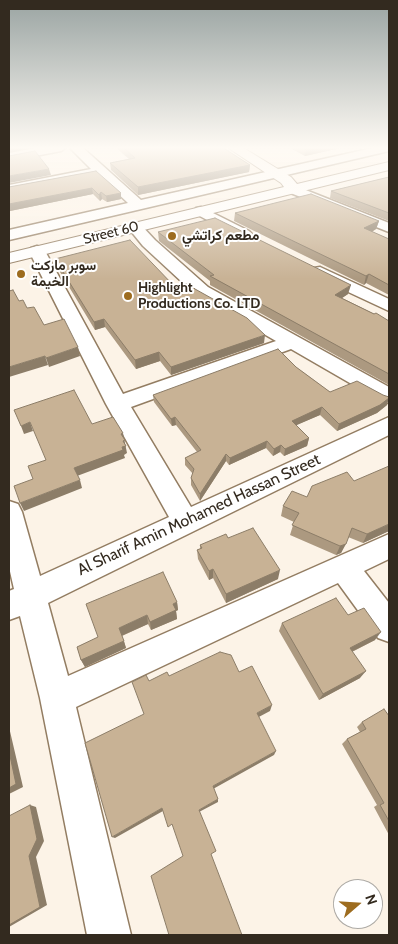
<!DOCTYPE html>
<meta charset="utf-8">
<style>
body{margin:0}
#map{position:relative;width:398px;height:944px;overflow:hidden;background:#fcf3e7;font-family:Cabin,sans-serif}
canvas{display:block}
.frame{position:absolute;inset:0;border:10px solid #332a1f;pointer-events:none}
.north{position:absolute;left:333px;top:879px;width:50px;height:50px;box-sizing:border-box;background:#fff;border:1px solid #adaaa5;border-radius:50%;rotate:71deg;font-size:14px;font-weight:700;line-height:20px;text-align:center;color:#332a1f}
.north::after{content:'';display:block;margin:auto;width:18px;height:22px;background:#9d6c1f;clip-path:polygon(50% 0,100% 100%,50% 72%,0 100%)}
</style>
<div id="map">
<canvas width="398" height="944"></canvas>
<div class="frame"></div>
<div class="north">N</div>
</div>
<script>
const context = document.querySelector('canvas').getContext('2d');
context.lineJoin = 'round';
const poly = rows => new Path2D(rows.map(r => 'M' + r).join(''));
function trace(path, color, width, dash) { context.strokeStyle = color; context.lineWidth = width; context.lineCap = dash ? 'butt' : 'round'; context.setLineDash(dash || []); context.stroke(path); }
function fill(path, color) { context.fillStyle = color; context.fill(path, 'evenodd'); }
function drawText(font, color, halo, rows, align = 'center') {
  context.font = font + ' Cabin,Vazirmatn,sans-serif'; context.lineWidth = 4; context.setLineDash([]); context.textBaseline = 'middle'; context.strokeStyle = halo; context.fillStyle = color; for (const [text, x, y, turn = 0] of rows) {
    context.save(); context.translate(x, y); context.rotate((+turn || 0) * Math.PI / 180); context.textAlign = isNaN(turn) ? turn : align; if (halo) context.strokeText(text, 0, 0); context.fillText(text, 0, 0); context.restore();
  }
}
const minor = poly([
 [41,147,67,147,61,151,9,161,9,153,41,147],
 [69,147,82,147,141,200,377,147,389,147,389,151,9,240,9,230,128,203,98,175,9,193,9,185,91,169,69,147],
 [293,185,389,223,389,232,288,192,286,189,293,185],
 [201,207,249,231,252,234,249,237,244,239,239,237,196,214,194,211,196,208,201,207],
 [135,222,140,224,155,240,208,287,389,387,389,403,381,401,291,349,131,407,191,507,389,417,389,435,48,603,68,676,389,534,389,559,364,571,389,603,389,642,378,638,338,583,76,707,131,935,87,935,40,698,20,616,9,620,9,591,14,589,9,567,9,501,18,504,22,512,40,576,169,517,106,404,29,251,31,248,37,246,43,248,45,251,123,394,276,341,196,295,143,246,130,230,127,227,130,224,135,222],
 [320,267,389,299,389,311,314,276,312,272,314,268,320,267]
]);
const major = poly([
 [227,147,242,147,291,177,297,184,389,162,389,170,9,263,9,253,284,187,281,183,227,147]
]);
trace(minor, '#937d62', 3);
trace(major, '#937d62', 2);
fill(minor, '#fff');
fill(major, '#fff');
fill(poly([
 [115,147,222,147,250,165,249,172,138,195,111,170,110,163,129,159],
 [288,147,345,147,305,156],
 [96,171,121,199,107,202,102,199,100,201,93,194,10,211,9,210,9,187],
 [389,177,389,221,330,198,331,191],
 [235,213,379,221,376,229,372,232,389,239,389,295,366,283,364,285,234,221],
 [158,232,348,294,342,298,389,321,389,385,210,285,210,281,159,241],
 [55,259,175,287,195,289,264,343,171,375,160,361,136,369,105,327,95,330,57,267],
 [296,367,330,392,387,405,377,413,337,431,320,415,296,425,309,438,307,446,284,456,280,452,273,456,266,448,229,465,226,461,200,501,191,485,191,478,193,474,185,465,185,458,197,452,176,425,172,426,154,402,153,395],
 [283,506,389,531,363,543,348,537,341,553,336,555,290,535,294,522,281,516],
 [228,538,278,579,226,603,213,578,209,580,198,559,197,550,200,549,200,545],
 [177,602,178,610,176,611,177,619,151,630,148,624,122,636,126,648,85,667,81,660,77,647],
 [348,615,375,640,352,652,360,678,319,700,279,631,282,623],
 [389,716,389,835,374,807,377,805,342,744,347,739,360,732,357,727,362,722]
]), '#ac9980');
fill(poly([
 [9,147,32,147,9,152],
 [318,147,345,147,305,156,306,150],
 [250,165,249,172,138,195,138,187],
 [49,169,51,175,9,183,9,176],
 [92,188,93,194,10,211,9,205,9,204],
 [101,192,102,199,100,201,99,195],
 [121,193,121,199,107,202,106,196],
 [379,221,376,229,362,237,364,228],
 [369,274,366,283,364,285,366,276],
 [351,285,348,294,333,304,335,295],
 [104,319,105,327,95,330,94,322],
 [265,335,264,343,171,375,171,367],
 [78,347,80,356,49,367,46,358],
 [159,352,160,361,136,369,135,360],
 [45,356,48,365,9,377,9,367],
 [389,398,387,405,377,413,337,431,339,424],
 [322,407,320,415,290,428,292,421],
 [175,417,176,425,172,426,171,419],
 [30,422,33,431,24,434,21,426],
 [123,433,127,453,124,455,125,458,77,476,74,468],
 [309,438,307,446,284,456,285,449],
 [267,441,266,448,229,465,230,458],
 [281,445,280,452,273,456,274,449],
 [226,454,226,461,200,501,200,494],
 [80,480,82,488,24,511,20,503],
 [389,524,389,531,363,543,367,534],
 [346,544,341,553,336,555,340,546],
 [213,569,213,578,209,580,209,571],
 [280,570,278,579,226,603,226,594],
 [177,602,178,610,176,611,177,619,151,630,150,622,173,604],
 [147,615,148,624,121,636,119,628],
 [381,632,375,640,345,655,350,648],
 [124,641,126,648,85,667,81,660],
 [366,671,360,678,319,700,323,694],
 [272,705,270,711,255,719,257,713],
 [9,727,23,787,9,794],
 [276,751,274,755,213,789,213,786],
 [218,799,218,802,199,812,199,810],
 [30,805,36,807,44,841,36,857,47,905,9,927],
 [162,808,163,811,115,838,112,837]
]), '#8c7d68');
const building = poly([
 [123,147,222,147,250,165,138,187,110,163,135,158,123,147],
 [301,147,318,147,306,150,301,147],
 [35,151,49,169,9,176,9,156,35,151],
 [96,171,121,193,106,196,101,192,99,195,92,188,9,204,9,187,96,171],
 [389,177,389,213,331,191,389,177],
 [311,194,379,221,364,228,389,239,389,285,369,274,366,276,235,213,311,194],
 [215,218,351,285,335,295,374,314,376,313,389,321,389,374,210,276,214,275,158,232,215,218],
 [130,240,175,287,189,283,195,289,247,318,265,335,171,367,159,352,135,360,104,319,94,322,55,259,130,240],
 [13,290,19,301,23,300,27,308,34,307,44,325,64,319,78,347,46,358,45,356,9,367,9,291,13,290],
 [278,349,296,367,330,392,357,381,383,395,389,397,389,398,380,405,339,424,322,407,292,421,309,438,285,449,281,445,274,449,267,441,230,458,226,454,200,494,191,478,194,469,185,458,201,450,175,417,171,419,153,395,278,349],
 [74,390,92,424,113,417,123,433,121,434,125,440,123,441,126,446,122,447,123,450,74,468,80,480,20,503,14,486,33,479,28,466,46,460,30,422,21,426,14,410,74,390],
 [389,466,389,524,367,534,352,528,346,544,340,546,292,525,299,513,283,506,292,491,307,497,312,486,347,472,354,481,389,466],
 [253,528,280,570,226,594,213,569,209,571,197,550,202,548,200,545,226,534,228,538,253,528],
 [163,572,177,602,173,604,176,610,150,622,147,615,119,628,124,641,81,660,77,647,98,637,86,604,163,572],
 [336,598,348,615,364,608,381,632,350,648,366,671,323,694,282,623,336,598],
 [220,652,231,655,239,672,252,666,272,705,257,713,276,751,213,786,218,799,199,810,216,851,211,854,242,935,169,935,151,876,183,856,172,824,168,827,162,808,112,837,85,743,144,714,132,682,146,675,149,681,167,672,169,676,220,652],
 [384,709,389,716,389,821,380,805,384,803,347,739,366,729,362,722,384,709],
 [9,751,16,784,9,788,9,751],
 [30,805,37,839,29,856,40,907,9,925,9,816,30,805]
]);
fill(building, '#c8b295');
trace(building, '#8c7d68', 1);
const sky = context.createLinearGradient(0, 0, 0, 279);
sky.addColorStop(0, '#9aa4a2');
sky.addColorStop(0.53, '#fefaf4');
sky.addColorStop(1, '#fefaf400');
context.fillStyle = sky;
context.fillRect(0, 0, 398, 279);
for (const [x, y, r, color] of [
 [172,236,5,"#9d6c1f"],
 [21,274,5,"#9d6c1f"],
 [128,296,5,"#9d6c1f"]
]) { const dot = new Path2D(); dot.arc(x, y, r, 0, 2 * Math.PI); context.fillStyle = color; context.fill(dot); trace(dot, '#fff', 2); }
drawText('14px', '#332a1f', '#fff', [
 ["Street 60",111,233,-14]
]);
drawText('bold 14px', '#332a1f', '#fff', [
 ["مطعم كراتشي",182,236],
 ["سوبر ماركت",31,266],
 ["الخيمة",31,282],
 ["Highlight",138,288],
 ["Productions Co. LTD",138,304]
], 'left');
drawText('16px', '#332a1f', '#fff', [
 ["Al Sharif Amin Mohamed Hassan Street",199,515,-25]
]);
</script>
